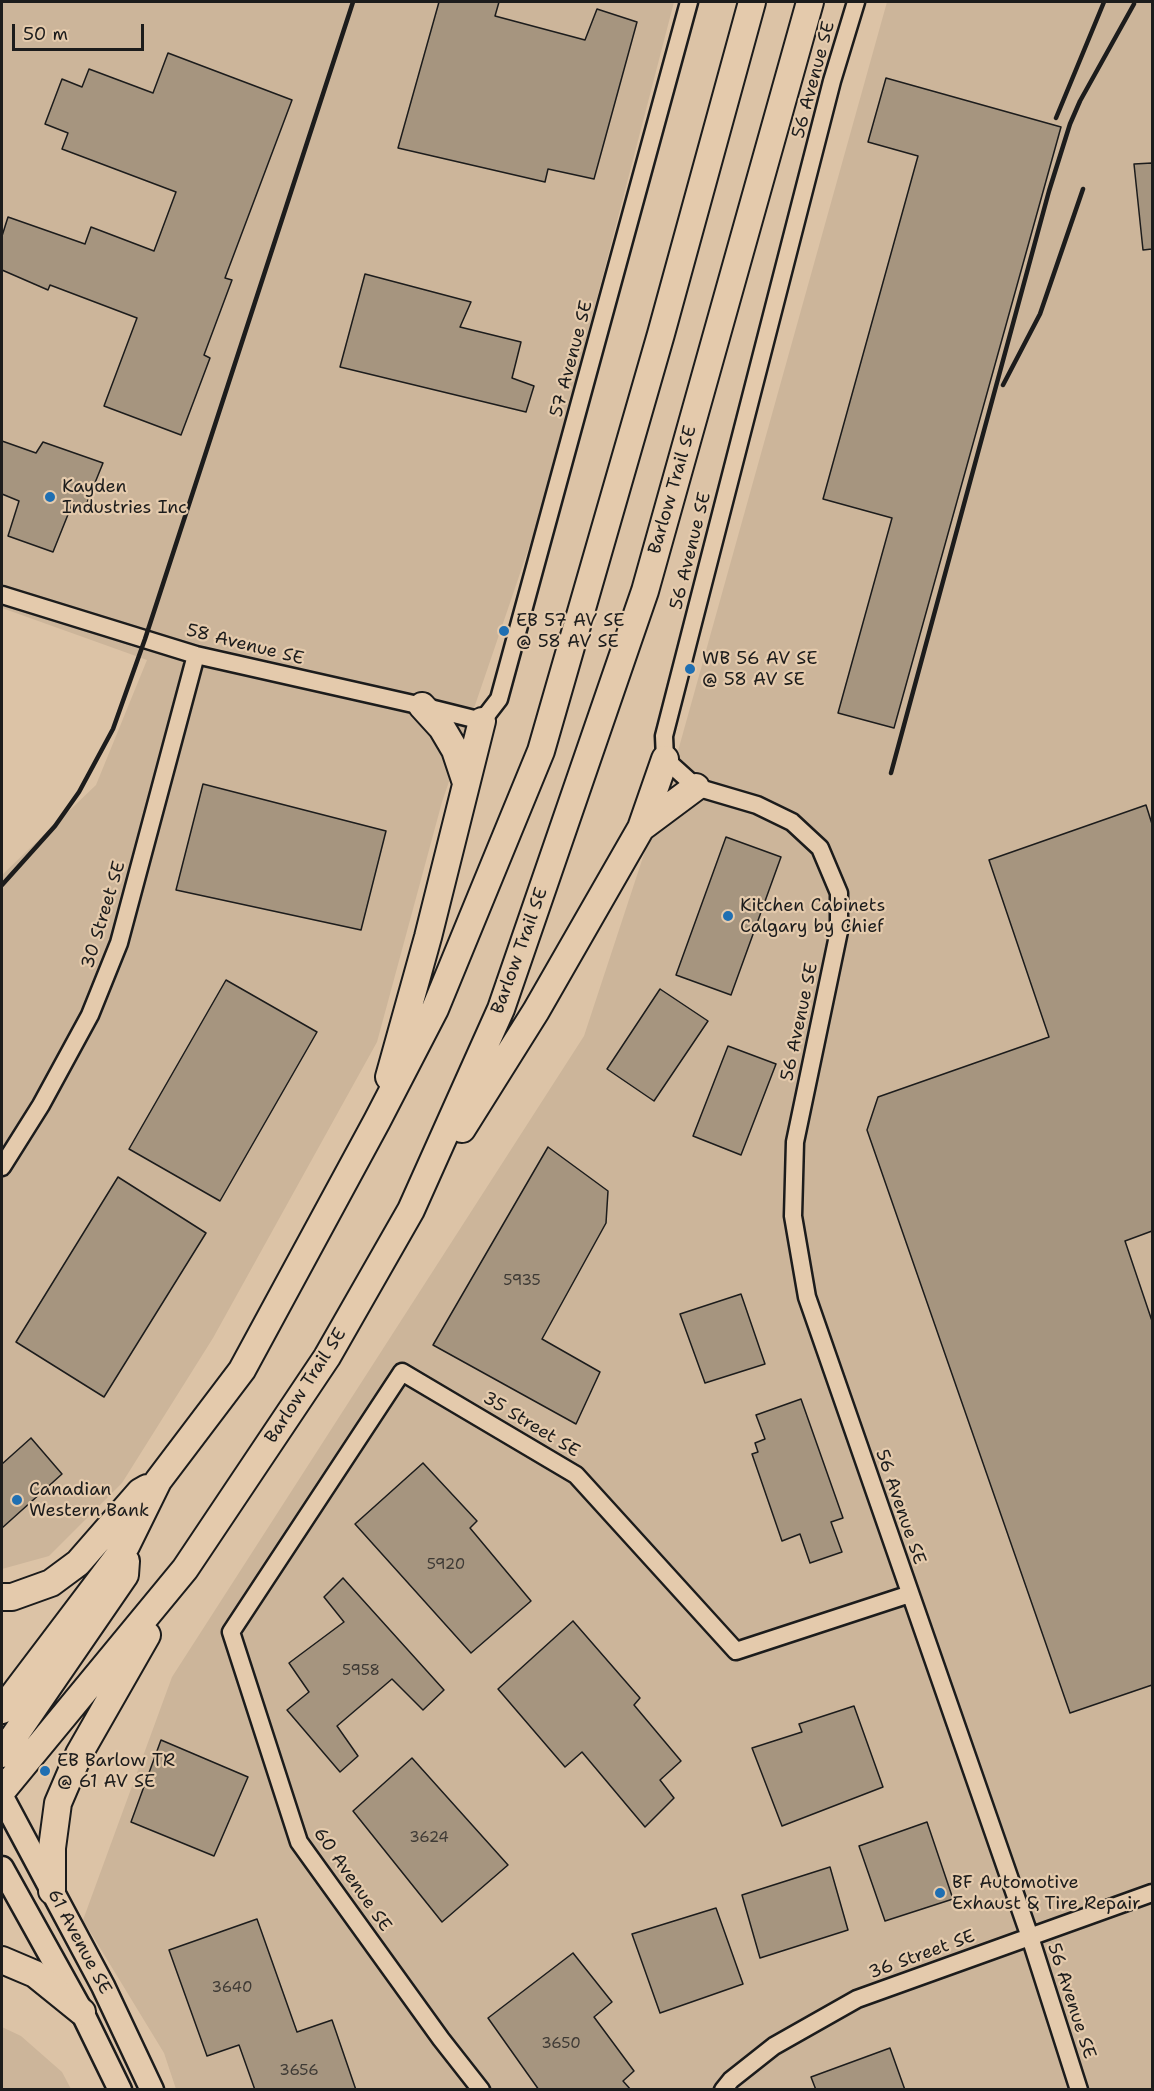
<!DOCTYPE html>
<style>
body{margin:0}
#map{position:relative;width:1154px;height:2091px;overflow:hidden;background:#dcc3a6;font-family:"Shantell Sans",sans-serif}
canvas{display:block}
.frame{position:absolute;inset:0;border:3px solid #1c1c1c;pointer-events:none}
.scale{position:absolute;left:12px;top:24px;width:132px;height:27px;box-sizing:border-box;border:3px solid #1c1c1c;border-top:0;padding-left:8px;font-size:18px;line-height:21px;white-space:nowrap;color:#1c1c1c;-webkit-text-stroke:4px #e4caac;paint-order:stroke}
</style>
<div id="map">
<canvas width="1154" height="2091"></canvas>
<div class="frame"></div>
<div class="scale">50 m</div>
</div>
<script>
const context = document.querySelector('canvas').getContext('2d');
context.lineJoin = 'round';
function fill(path, color) { context.fillStyle = color; context.fill(path, 'evenodd'); }
const poly = rows => new Path2D(rows.map(r => 'M' + r).join(''));
function trace(path, color, width, dash) { context.strokeStyle = color; context.lineWidth = width; context.lineCap = dash ? 'butt' : 'round'; context.setLineDash(dash || []); context.stroke(path); }
function drawText(font, color, halo, rows, align = 'center') {
  context.font = font + ' "Shantell Sans",sans-serif'; context.lineWidth = 4.5; context.setLineDash([]); context.textBaseline = 'middle'; context.strokeStyle = halo; context.fillStyle = color; for (const [text, x, y, turn = 0] of rows) {
    context.save(); context.translate(x, y); context.rotate((+turn || 0) * Math.PI / 180); context.textAlign = isNaN(turn) ? turn : align; if (halo) context.strokeText(text, 0, 0); context.fillText(text, 0, 0); context.restore();
  }
}
fill(poly([
 [2,2,674,2,543,506,442,802,377,1042,213,1338,122,1483,49,1556,2,1569,2,875,96,785,147,660,2,608],
 [887,2,1152,2,1152,2089,176,2089,164,2053,83,1920,172,1677,584,1036,678,751],
 [2,2027,21,2036,62,2072,71,2089,2,2089]
]), '#ccb59a');
const building = poly([
 [439,2,499,2,495,16,585,40,597,9,637,22,594,179,548,169,545,182,398,148,439,2],
 [168,53,292,100,225,278,232,280,204,355,210,358,181,435,104,406,137,318,50,285,48,290,2,270,2,236,8,217,85,244,91,227,154,251,176,192,62,149,68,133,45,124,62,79,82,87,89,69,153,93,168,53],
 [886,78,1061,127,894,728,838,713,892,518,823,499,918,156,868,142,886,78],
 [1152,163,1152,249,1143,250,1134,164,1152,163],
 [365,274,471,302,460,327,521,342,512,378,534,386,526,412,340,367,365,274],
 [2,441,36,453,43,442,103,463,84,510,73,502,53,552,8,536,19,501,2,494,2,441],
 [203,784,386,831,361,930,176,890,203,784],
 [1146,805,1152,824,1152,1231,1125,1241,1152,1321,1152,1685,1070,1713,867,1130,878,1097,1049,1037,989,860,1146,805],
 [726,837,781,857,731,995,676,975,726,837],
 [226,980,317,1032,220,1201,129,1149,226,980],
 [660,989,708,1021,654,1101,607,1069,660,989],
 [728,1046,776,1064,741,1155,693,1136,728,1046],
 [548,1147,608,1191,606,1223,542,1339,600,1372,576,1424,433,1345,548,1147],
 [118,1177,206,1233,104,1397,16,1342,118,1177],
 [741,1294,765,1364,705,1383,680,1314,741,1294],
 [801,1399,843,1518,831,1522,842,1552,810,1563,800,1534,782,1541,752,1454,758,1452,755,1443,765,1439,756,1415,801,1399],
 [31,1438,62,1474,2,1528,2,1464,31,1438],
 [423,1463,477,1521,470,1528,531,1601,471,1653,355,1524,423,1463],
 [343,1578,444,1690,423,1710,392,1679,337,1726,358,1756,340,1772,287,1710,309,1692,289,1663,344,1622,324,1597,343,1578],
 [573,1621,640,1698,634,1705,681,1761,660,1780,674,1798,645,1827,582,1752,565,1767,498,1689,573,1621],
 [854,1706,883,1787,782,1826,752,1748,802,1732,799,1724,854,1706],
 [161,1740,248,1777,214,1856,131,1822,161,1740],
 [412,1758,508,1865,442,1922,353,1811,412,1758],
 [927,1822,953,1899,885,1921,859,1846,927,1822],
 [830,1867,848,1930,760,1958,742,1895,830,1867],
 [716,1908,743,1984,660,2013,632,1934,716,1908],
 [257,1919,297,2032,332,2020,356,2090,255,2090,239,2045,207,2056,169,1950,257,1919],
 [573,1953,612,2002,594,2017,634,2071,623,2081,631,2090,539,2090,488,2018,573,1953],
 [890,2048,905,2090,816,2090,811,2077,890,2048]
]);
fill(building, '#a6957f');
trace(building, '#1c1c1c', 1.5);
const street = poly([
 [856,2,832,81,664,736,665,759,696,787,757,805,792,822,820,848,839,893,839,931,795,1142,793,1216,807,1297,1030,1937,1079,2090],
 [2,595,196,655,422,706,482,721,499,699,689,2],
 [2,1167,41,1105,90,1015,119,943,196,655],
 [481,2090,441,2039,299,1842,231,1632,402,1372,576,1475,736,1651,910,1594],
 [723,2090,731,2080,774,2046,857,1999,1152,1893]
]);
const secondary = poly([
 [2,1797,103,1986,152,2090],
 [2,1868,82,2012,120,2090]
]);
const primary = poly([
 [422,706,442,728,455,750,466,783],
 [641,828,696,787],
 [389,1077,428,937,482,721],
 [462,1129,536,1011,641,828,665,759],
 [2,1597,12,1597,51,1583,78,1563,140,1492,147,1488],
 [2,1710,126,1546,158,1481,242,1370,377,1121,435,1009,541,751,661,334,752,2],
 [2,1754,125,1575,126,1561],
 [2,1791,185,1569,327,1357,411,1210,501,1009,645,591,810,2],
 [52,1891,52,1848,58,1803,79,1754,147,1635],
 [2,1960,35,1974,82,2012]
]);
trace(street, '#1c1c1c', 21);
trace(secondary, '#1c1c1c', 27);
trace(primary, '#1c1c1c', 30);
trace(street, '#e4caac', 16);
trace(secondary, '#e4caac', 22);
trace(primary, '#e4caac', 26);
trace(poly([
 [1056,118,1104,2],
 [1003,385,1040,314,1083,189],
 [891,773,1049,191,1070,124,1080,101,1134,4],
 [2,885,55,826,79,792,113,729,145,639,353,2]
]), '#1c1c1c', 4.5);
for (const [x, y, r, color] of [
 [50,497,6,"#1f6fb2"],
 [504,631,6,"#1f6fb2"],
 [690,669,6,"#1f6fb2"],
 [728,916,6,"#1f6fb2"],
 [17,1500,6,"#1f6fb2"],
 [45,1771,6,"#1f6fb2"],
 [940,1893,6,"#1f6fb2"]
]) { const dot = new Path2D(); dot.arc(x, y, r, 0, 2 * Math.PI); context.fillStyle = color; context.fill(dot); trace(dot, '#e4caac', 2); }
drawText('15px', '#3e3a35', null, [
 ["5935",522,1281],
 ["5920",446,1565],
 ["5958",361,1671],
 ["3624",429,1838],
 ["3640",232,1988],
 ["3650",561,2044],
 ["3656",299,2071]
]);
drawText('18px', '#1c1c1c', '#e4caac', [
 ["56 Avenue SE",814,80,-75],
 ["57 Avenue SE",572,359,-75],
 ["Barlow Trail SE",673,490,-74],
 ["56 Avenue SE",691,551,-76],
 ["58 Avenue SE",245,645,14],
 ["30 Street SE",104,915,-73],
 ["Barlow Trail SE",520,951,-70],
 ["56 Avenue SE",800,1022,-78],
 ["Barlow Trail SE",306,1386,-57],
 ["35 Street SE",531,1425,31],
 ["56 Avenue SE",900,1507,71],
 ["60 Avenue SE",352,1880,55],
 ["61 Avenue SE",79,1942,62],
 ["36 Street SE",922,1955,-20],
 ["56 Avenue SE",1071,2001,72]
]);
drawText('18px', '#1c1c1c', '#e4caac', [
 ["Kayden",62,487],
 ["Industries Inc",62,508],
 ["EB 57 AV SE",516,621],
 ["@ 58 AV SE",516,642],
 ["WB 56 AV SE",702,659],
 ["@ 58 AV SE",702,680],
 ["Kitchen Cabinets",740,906],
 ["Calgary by Chief",740,927],
 ["Canadian",29,1490],
 ["Western Bank",29,1511],
 ["EB Barlow TR",57,1761],
 ["@ 61 AV SE",57,1782],
 ["BF Automotive",952,1883],
 ["Exhaust & Tire Repair",952,1904]
], 'left');
</script>
